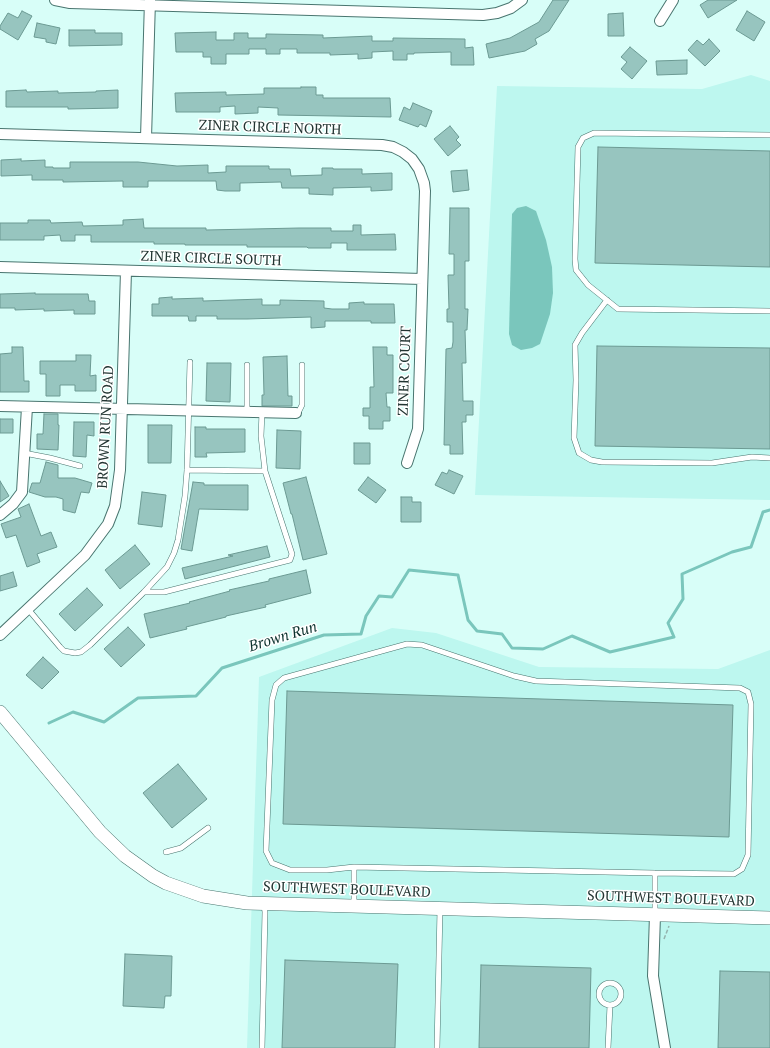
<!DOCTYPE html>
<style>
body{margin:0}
canvas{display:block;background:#d8fef8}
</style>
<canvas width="770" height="1048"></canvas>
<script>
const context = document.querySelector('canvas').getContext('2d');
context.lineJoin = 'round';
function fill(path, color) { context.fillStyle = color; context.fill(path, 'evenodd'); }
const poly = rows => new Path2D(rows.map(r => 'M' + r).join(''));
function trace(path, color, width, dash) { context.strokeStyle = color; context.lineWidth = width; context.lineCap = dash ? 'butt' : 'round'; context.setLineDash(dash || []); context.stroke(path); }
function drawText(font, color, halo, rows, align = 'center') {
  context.font = font + ' "PT Serif",serif'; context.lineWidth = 3; context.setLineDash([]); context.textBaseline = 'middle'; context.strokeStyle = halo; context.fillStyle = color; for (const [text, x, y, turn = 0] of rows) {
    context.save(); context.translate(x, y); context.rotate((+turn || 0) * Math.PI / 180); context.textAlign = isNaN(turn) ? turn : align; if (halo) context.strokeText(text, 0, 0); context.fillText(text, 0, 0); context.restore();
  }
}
fill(poly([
 [751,75,770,81,770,500,475,495,497,86,702,89],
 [392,628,436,633,539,667,718,669,770,650,770,1048,247,1048,259,677]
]), '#bdf7ef');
fill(poly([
 [526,206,536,211,546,240,552,267,553,293,550,314,540,344,532,348,521,350,512,345,509,334,512,214,517,208]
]), '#7ac6bc');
trace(poly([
 [49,723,73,712,104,722,138,698,196,696,222,668,324,635,361,634,366,616,379,596,392,597,409,570,458,575,468,620,477,631,502,634,512,648,543,649,572,636,610,652,674,637,668,623,683,599,682,574,732,552,751,547,763,512,770,510]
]), '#7ac6bc', 3);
const building = poly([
 [553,0,569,0,549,31,535,39,537,44,525,51,489,58,486,44,510,38,539,22,553,0],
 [708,0,737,0,708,18,700,5,708,0],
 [22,11,32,16,18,40,0,29,0,26,8,13,18,18,22,11],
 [747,11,765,22,754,41,736,30,747,11],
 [623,13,624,36,608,36,608,14,623,13],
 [37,23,60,28,56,44,46,42,46,39,34,37,37,23],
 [69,30,95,30,95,33,122,33,122,45,69,46,69,30],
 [216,32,216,40,234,40,234,33,248,33,248,38,266,38,266,34,323,35,323,38,372,36,372,41,393,41,393,38,465,39,465,48,473,47,474,65,451,65,451,52,414,53,414,54,407,54,407,60,393,60,393,51,372,52,372,58,358,59,358,54,330,55,330,53,297,53,297,49,280,49,280,54,266,54,266,49,249,49,249,54,226,54,226,64,211,64,211,57,203,57,203,52,176,52,175,33,216,32],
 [709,39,720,51,705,66,688,50,697,40,703,45,709,39],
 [630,47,647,61,632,79,621,69,627,62,621,57,630,47],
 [687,60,687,74,657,75,656,61,687,60],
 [301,87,316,87,316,95,323,95,323,98,390,98,391,117,278,115,278,108,258,107,258,113,235,114,235,106,220,107,220,112,176,112,175,93,226,92,226,95,264,94,264,88,301,88,301,87],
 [26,90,27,92,58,91,58,93,96,92,96,91,118,90,118,108,68,109,68,107,6,107,6,91,26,90],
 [413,103,432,111,426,127,420,124,418,127,399,120,404,107,410,110,413,103],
 [450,126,459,137,456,140,461,145,448,156,434,139,450,126],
 [598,147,770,151,770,267,595,263,598,147],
 [21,159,21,161,45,160,45,167,53,167,53,168,70,168,70,162,138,162,177,166,208,165,208,173,226,172,226,166,269,166,269,169,290,169,291,176,322,175,322,168,333,168,333,169,362,169,362,174,392,173,392,190,371,191,371,187,333,188,333,195,309,194,309,188,282,188,281,182,240,183,240,191,225,191,217,190,216,181,148,181,148,187,123,187,123,181,63,182,63,180,32,180,32,175,1,176,1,160,21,159],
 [467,170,469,190,453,192,451,171,467,170],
 [450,208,469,208,469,261,465,261,465,309,468,309,467,330,465,330,466,363,462,363,463,401,473,401,473,415,466,415,466,422,462,422,463,454,450,454,450,445,444,445,446,349,452,348,453,342,453,322,447,322,447,309,449,309,448,275,454,275,454,254,449,254,450,208],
 [143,219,144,228,206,228,206,230,299,228,331,228,331,231,353,231,353,225,361,225,361,235,395,234,396,250,347,250,347,243,331,243,331,248,308,248,307,247,247,247,247,245,185,245,185,244,154,244,154,242,91,242,91,235,75,235,75,241,61,241,60,235,44,236,44,240,0,240,0,223,28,223,28,220,50,220,51,223,82,222,83,226,123,225,123,220,143,219],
 [35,293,35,294,88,294,89,301,95,301,95,314,74,314,74,310,44,311,44,309,15,310,15,308,0,308,0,294,35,293],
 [172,297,172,299,203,298,203,301,262,299,262,305,280,305,280,300,324,301,324,308,332,309,349,309,349,303,364,302,364,304,394,304,395,323,371,323,371,321,325,321,325,327,311,328,311,317,247,319,217,319,217,316,196,316,196,321,189,321,188,316,152,316,152,304,159,304,159,298,172,297],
 [597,346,770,348,770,449,595,446,597,346],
 [12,347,23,347,24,381,29,381,29,392,0,392,0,354,12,353,12,347],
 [373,347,387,347,387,355,393,355,393,393,386,393,387,407,390,407,390,421,383,421,383,429,369,429,369,416,363,416,363,408,370,408,370,387,374,387,373,347],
 [76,355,91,355,90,376,96,375,96,391,75,391,75,385,60,385,60,396,46,396,46,374,40,374,40,361,76,361,76,355],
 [287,356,288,396,292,396,292,406,262,406,262,395,264,395,263,357,287,356],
 [207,363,231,363,230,402,206,401,207,363],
 [44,414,58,414,58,425,59,425,58,450,37,449,37,434,43,434,44,414],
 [0,419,13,419,13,433,0,433,0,419],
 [74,422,94,422,94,436,87,435,86,457,73,456,74,422],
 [148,425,172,425,171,463,148,463,148,425],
 [195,427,206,427,206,429,245,429,245,452,206,453,207,457,195,457,195,427],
 [277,430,301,431,300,469,276,468,277,430],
 [354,443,370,443,370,464,354,464,354,443],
 [46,462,58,465,58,478,75,478,92,483,89,493,81,492,75,513,63,510,63,499,56,497,45,497,29,492,32,483,40,483,46,462],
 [449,470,463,476,454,494,435,485,442,472,447,474,449,470],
 [306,477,327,554,303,560,292,514,291,514,283,483,306,477],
 [368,477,386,490,376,503,358,490,368,477],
 [0,481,9,496,0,502,0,481],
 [193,482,204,483,204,485,248,485,248,510,199,509,192,551,181,549,193,482],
 [142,492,166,495,162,527,138,524,142,492],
 [401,497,412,497,412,502,421,502,421,522,401,522,401,497],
 [29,504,41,536,51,532,57,547,37,554,40,562,27,567,16,535,6,538,1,524,21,517,18,509,29,504],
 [135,545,150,564,120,589,105,570,135,545],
 [267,546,270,557,185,579,182,568,233,556,228,555,267,546],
 [306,570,311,593,265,605,266,607,226,616,226,617,186,627,187,629,150,638,144,614,190,603,189,602,230,591,229,590,269,581,269,579,306,570],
 [13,572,17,586,0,591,0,576,13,572],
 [87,588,103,605,75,631,59,614,87,588],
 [128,627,145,645,121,667,104,649,128,627],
 [43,657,59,672,42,689,26,675,43,657],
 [287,691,733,705,729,837,283,824,287,691],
 [178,764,207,799,172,828,143,793,178,764],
 [125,954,172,956,171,996,165,996,164,1008,123,1006,125,954],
 [285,960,398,964,395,1048,282,1048,285,960],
 [481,965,591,968,589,1048,479,1048,481,965],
 [720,971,770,972,770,1048,718,1048,720,971]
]);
fill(building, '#97c5bf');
trace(building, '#6c9a93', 1);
const service = poly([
 [770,135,594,133,583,138,578,147,575,259,576,270,588,285,618,309,770,311],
 [607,300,582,333,575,345,576,380,574,438,579,453,591,460,602,462,712,463,752,457,770,458],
 [247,412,247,365],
 [296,413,299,411,302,405,302,365],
 [24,453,50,458,80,466],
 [187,470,265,471],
 [144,592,167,567,174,553,178,540,185,496,187,470,190,362],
 [28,609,60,647,64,651,75,653,81,652,90,645,144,592,164,592,290,560,292,554,265,471,261,436,262,412],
 [166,852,181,848,208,828],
 [354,867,354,906],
 [655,914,655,873,734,874,742,869,748,855,751,704,748,692,740,688,536,681,514,676,422,645,407,644,284,678,276,685,272,700,266,851,272,863,290,870,327,870,354,867,655,873],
 '599 994a11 11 0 1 1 22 0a11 11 0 1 1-22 0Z',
 [262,1048,265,912,264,905],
 [437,1048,440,909],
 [608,1048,610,1005]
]);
const minor = poly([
 [55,0,70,3,483,15,497,13,511,8,522,0],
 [660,21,673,0],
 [0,134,382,145,393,147,403,152,412,159,419,169,424,183,425,191,418,429,407,463],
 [146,138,150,0],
 [0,267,422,279],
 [0,406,296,413],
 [0,515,13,504,22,492,27,407],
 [0,635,85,555,108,524,115,506,120,470,126,271],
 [655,915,653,976,665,1048]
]);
const tertiary = poly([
 [0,712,100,832,125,856,153,876,166,883,203,896,247,903,770,918]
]);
trace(service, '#49756f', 6);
trace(minor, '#49756f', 12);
trace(tertiary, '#49756f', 14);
trace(poly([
 [664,939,669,926]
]), '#94b3ae', 1.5, [4, 2]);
trace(service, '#fff', 5);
trace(minor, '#fff', 10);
trace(tertiary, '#fff', 13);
drawText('14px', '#223532', '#fff', [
 ["ZINER CIRCLE NORTH",270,128,2],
 ["ZINER CIRCLE SOUTH",211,259,2],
 ["ZINER COURT",405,371,-88],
 ["BROWN RUN ROAD",106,427,-87],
 ["SOUTHWEST BOULEVARD",347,890,2],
 ["SOUTHWEST BOULEVARD",671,899,2]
]);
drawText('italic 15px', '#0c322e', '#fff', [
 ["Brown Run",283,637,-17]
]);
</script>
